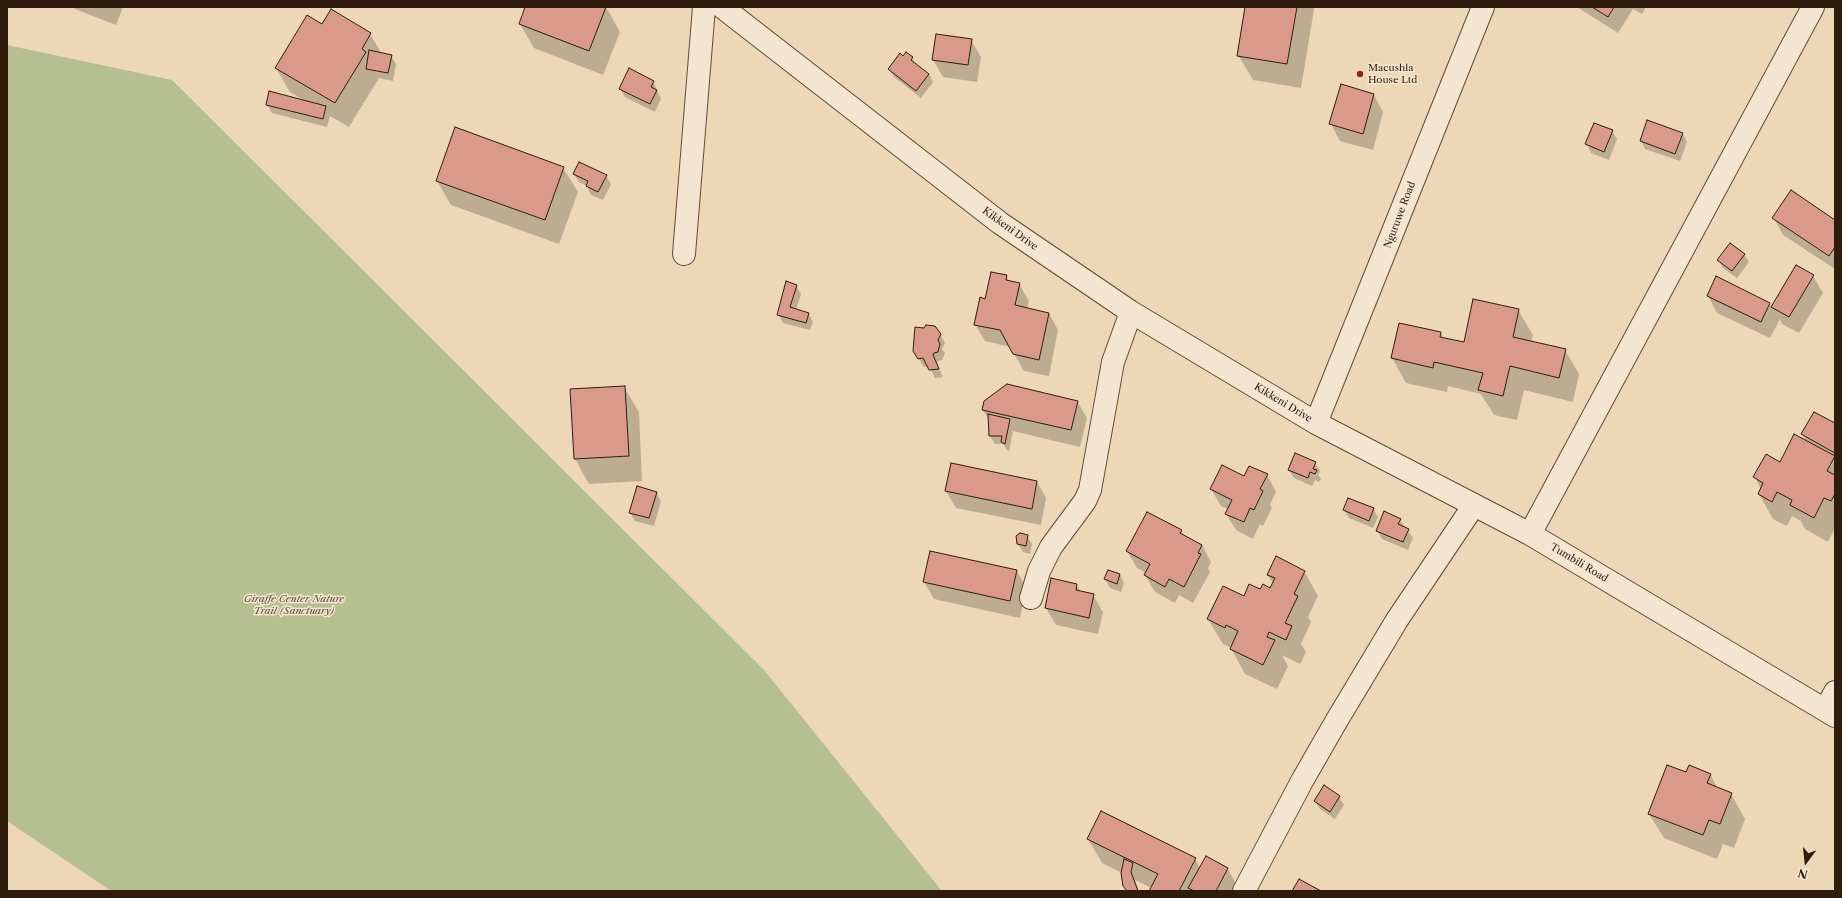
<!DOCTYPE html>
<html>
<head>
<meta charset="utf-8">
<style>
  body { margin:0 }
  #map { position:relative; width:1842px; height:898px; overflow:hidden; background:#edd7b7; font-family:"Libre Caslon Text",serif }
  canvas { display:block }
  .frame { position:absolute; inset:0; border:8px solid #301c0d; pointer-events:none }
  .north { position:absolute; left:1786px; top:842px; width:40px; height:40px; -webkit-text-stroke:3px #f3e5d0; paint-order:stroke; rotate:195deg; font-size:11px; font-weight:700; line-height:16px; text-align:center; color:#301c0d }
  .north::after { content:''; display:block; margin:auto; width:14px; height:18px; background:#301c0d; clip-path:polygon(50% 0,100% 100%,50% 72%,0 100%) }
</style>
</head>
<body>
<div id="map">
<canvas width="1842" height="898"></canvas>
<div class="frame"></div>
<div class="north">N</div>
</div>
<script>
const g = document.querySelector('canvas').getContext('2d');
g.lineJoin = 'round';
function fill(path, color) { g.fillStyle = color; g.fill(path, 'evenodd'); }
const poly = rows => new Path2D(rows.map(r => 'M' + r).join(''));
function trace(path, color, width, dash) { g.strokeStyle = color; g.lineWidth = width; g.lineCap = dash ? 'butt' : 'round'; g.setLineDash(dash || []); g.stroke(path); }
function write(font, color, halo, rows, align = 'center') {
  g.font = font + ' "Libre Caslon Text",serif'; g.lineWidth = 3; g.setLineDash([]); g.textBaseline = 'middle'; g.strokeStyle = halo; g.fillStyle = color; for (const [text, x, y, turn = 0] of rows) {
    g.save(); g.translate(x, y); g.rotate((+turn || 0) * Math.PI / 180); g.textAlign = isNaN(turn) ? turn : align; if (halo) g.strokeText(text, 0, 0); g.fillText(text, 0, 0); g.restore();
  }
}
fill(poly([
  [7,45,172,80,764,670,942,891,111,891,7,821]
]), '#b6bf90');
fill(poly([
  [74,7,123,7,116,25,75,9],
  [526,7,606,7,620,32,603,75,534,48,520,24],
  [1246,7,1313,7,1314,9,1301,88,1253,80,1238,55],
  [1577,7,1646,7,1642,14,1633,9,1618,33],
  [322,26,370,34,382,54,391,56,396,64,393,81,379,78,349,127,330,116,327,127,272,113,267,105,305,101,290,92,276,68],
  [971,40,981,57,977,82,943,77,933,60],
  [903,57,912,58,916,65,929,74,933,82,921,98,894,77,889,69],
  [653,81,661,99,655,112,625,97,620,88],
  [1374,95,1383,112,1373,150,1340,141,1331,124],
  [1612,131,1617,139,1609,160,1591,153,1587,144],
  [1682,133,1687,142,1680,161,1645,149,1641,141],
  [563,168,578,192,559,244,451,205,437,181],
  [574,174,606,176,611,184,603,200,591,195,587,186,579,182],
  [1774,218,1835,221,1835,269,1783,235],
  [1744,254,1749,262,1737,278,1723,268,1718,260],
  [1796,267,1813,276,1823,293,1799,333,1782,324,1780,319,1770,338,1717,313,1708,296,1769,303,1772,308],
  [1006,276,1009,282,1019,284,1029,301,1027,309,1049,313,1058,330,1049,376,1024,371,1010,347,985,341,975,324,986,300],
  [796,286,801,294,796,310,808,313,813,322,810,330,783,323,778,314],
  [1518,310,1533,335,1531,342,1565,350,1579,374,1573,402,1524,390,1517,420,1494,415,1481,394,1448,386,1447,392,1406,383,1392,358,1441,333,1444,339,1464,343],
  [940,334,945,343,942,349,945,353,942,360,938,361,937,364,943,377,935,378,929,366,924,367,914,351],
  [624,387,639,412,642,481,589,484,575,459,571,390],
  [1077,401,1087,418,1080,447,1013,431,1009,452,1003,444,995,444,990,436,989,420,983,410],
  [1835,424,1835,528,1828,542,1805,529,1801,521,1792,516,1787,526,1773,519,1759,494,1761,489,1755,477,1780,463,1807,442,1802,434],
  [1315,463,1320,471,1318,475,1321,479,1319,482,1315,480,1312,486,1294,478,1289,470],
  [1267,475,1276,492,1270,505,1272,508,1263,526,1260,524,1253,539,1236,530,1226,514,1228,509,1221,506,1211,489],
  [1037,482,1046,498,1041,525,956,508,946,491],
  [656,493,661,501,654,526,635,521,630,513],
  [1373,509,1378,517,1373,528,1349,518,1344,510],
  [1400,520,1413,538,1408,550,1382,539,1377,531],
  [1181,531,1184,536,1202,545,1211,562,1208,568,1210,572,1193,603,1179,595,1175,603,1155,592,1145,575,1146,573,1137,568,1127,551],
  [1027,536,1032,544,1030,554,1023,552,1018,544],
  [1017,571,1026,588,1020,618,934,599,924,582],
  [1304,571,1318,596,1308,617,1311,622,1301,644,1306,652,1300,664,1282,655,1288,666,1277,689,1245,674,1231,648,1223,644,1208,619,1244,597,1271,589,1273,584,1268,575],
  [1120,575,1124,583,1121,592,1110,588,1105,579],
  [1076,584,1081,592,1093,595,1103,612,1098,634,1056,625,1046,608],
  [1687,774,1710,774,1718,789,1731,794,1745,819,1734,848,1723,844,1717,859,1664,838,1649,814],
  [1339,797,1344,805,1335,819,1320,809,1315,801],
  [1088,839,1195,859,1200,868,1206,857,1228,869,1237,886,1234,891,1150,891,1152,888,1135,880,1139,891,1128,891,1122,873,1102,863]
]), '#0003');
const building = poly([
  [525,7,606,7,589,51,519,24,525,7],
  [1245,7,1297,7,1287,64,1237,56,1245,7],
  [1592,7,1614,7,1608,17,1592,7],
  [331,9,371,33,362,49,366,52,335,103,275,68,307,15,322,24,331,9],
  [936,34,972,39,968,65,932,60,936,34],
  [369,50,392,55,388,73,366,69,369,50],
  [906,52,913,57,911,60,929,74,916,91,888,69,900,53,903,56,906,52],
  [629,68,654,81,651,87,657,90,650,104,619,89,629,68],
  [1341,84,1374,94,1363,134,1329,124,1341,84],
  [269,91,326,106,323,119,266,105,269,91],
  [1647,120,1683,133,1675,154,1640,141,1647,120],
  [1594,123,1613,130,1604,152,1585,144,1594,123],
  [455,127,564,167,545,220,436,181,455,127],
  [579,162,607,175,598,192,586,186,588,181,573,174,579,162],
  [1791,190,1835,220,1835,247,1829,256,1772,218,1791,190],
  [1730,243,1745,254,1732,271,1717,260,1730,243],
  [1796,265,1814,275,1789,317,1771,307,1796,265],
  [991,272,1007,275,1006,280,1020,283,1015,305,1049,313,1039,360,1013,354,1000,330,974,325,980,297,985,299,991,272],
  [1716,276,1770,303,1761,322,1707,296,1716,276],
  [786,281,797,285,790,307,809,313,806,323,777,315,786,281],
  [1473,299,1519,309,1513,337,1566,349,1559,378,1510,366,1503,396,1478,390,1483,373,1434,362,1433,368,1391,358,1399,323,1441,332,1440,337,1464,342,1473,299],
  [926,325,935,326,941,334,938,340,940,344,938,352,934,353,933,355,939,369,929,370,923,358,918,359,913,351,915,327,924,328,926,325],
  [1007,384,1078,401,1071,430,982,410,984,401,1007,384],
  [625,386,629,456,574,459,570,389,625,386],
  [1814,412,1835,423,1835,453,1801,434,1814,412],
  [988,414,1010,419,1005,444,1001,442,1002,436,989,436,988,414],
  [1794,434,1835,456,1827,471,1835,475,1835,494,1831,501,1824,498,1814,518,1790,505,1792,500,1777,492,1772,502,1758,494,1763,483,1753,477,1766,454,1780,462,1794,434],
  [1295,453,1316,462,1313,469,1317,470,1315,474,1310,472,1308,478,1288,470,1295,453],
  [951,463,1037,481,1032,509,945,491,951,463],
  [1222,465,1244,476,1249,466,1268,474,1260,489,1263,491,1254,510,1250,508,1244,522,1225,514,1232,500,1210,489,1222,465],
  [637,486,657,492,649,518,629,513,637,486],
  [1348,498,1374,508,1369,521,1343,510,1348,498],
  [1384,511,1401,519,1398,524,1409,529,1403,542,1376,531,1384,511],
  [1147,512,1182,530,1180,533,1202,545,1198,553,1201,554,1184,587,1169,579,1165,587,1144,575,1150,564,1126,551,1147,512],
  [1020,533,1028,535,1026,546,1017,544,1016,536,1020,533],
  [930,551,1017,570,1010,601,923,582,930,551],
  [1276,556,1305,571,1294,594,1298,596,1285,623,1292,626,1286,640,1269,632,1267,637,1275,640,1263,665,1230,649,1238,631,1226,625,1225,628,1207,619,1223,586,1244,596,1249,584,1260,589,1263,584,1270,588,1275,578,1267,575,1276,556],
  [1108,570,1120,574,1117,584,1104,579,1108,570],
  [1051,578,1077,584,1076,590,1094,594,1089,618,1045,608,1051,578],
  [1667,765,1686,772,1689,765,1711,774,1707,783,1732,793,1720,824,1709,820,1703,835,1648,814,1667,765],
  [1324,785,1340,796,1330,812,1314,801,1324,785],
  [1101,811,1196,858,1179,891,1149,891,1158,874,1087,839,1101,811],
  [1206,856,1228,868,1216,891,1194,891,1188,888,1206,856],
  [1124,859,1133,863,1131,872,1138,891,1127,891,1123,886,1121,873,1124,859],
  [1299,879,1321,891,1292,891,1299,879]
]);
fill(building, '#d99a8c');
trace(building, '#301c0d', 1);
const minor = poly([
  [722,7,1000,223,1131,312,1316,423,1530,534,1835,716],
  [684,254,704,7],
  [1316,423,1483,7],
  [1530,534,1813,7],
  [1031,598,1039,571,1051,547,1085,501,1090,490,1113,362,1131,312],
  [1825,710,1835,692],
  [1244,891,1302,781,1337,720,1397,620,1474,505]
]);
trace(minor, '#5f4b38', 24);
trace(minor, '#f3e5d0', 22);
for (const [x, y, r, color] of [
  [1360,74,4,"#8f2418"]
]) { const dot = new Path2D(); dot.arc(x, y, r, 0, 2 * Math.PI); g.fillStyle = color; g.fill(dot); trace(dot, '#f3e5d0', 1.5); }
write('10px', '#301c0d', '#f3e5d0', [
  ["Macushla",1368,68],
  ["House Ltd",1368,80]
], 'left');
write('10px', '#301c0d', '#f3e5d0', [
  ["Nguruwe Road",1400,215,-69],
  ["Kikkeni Drive",1010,229,36],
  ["Kikkeni Drive",1283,403,31],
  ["Tumbili Road",1579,563,31]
]);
write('italic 10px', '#584d34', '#f3e5d0', [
  ["Giraffe Center Nature",294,599],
  ["Trail (Sanctuary)",294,611]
]);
</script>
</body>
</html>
